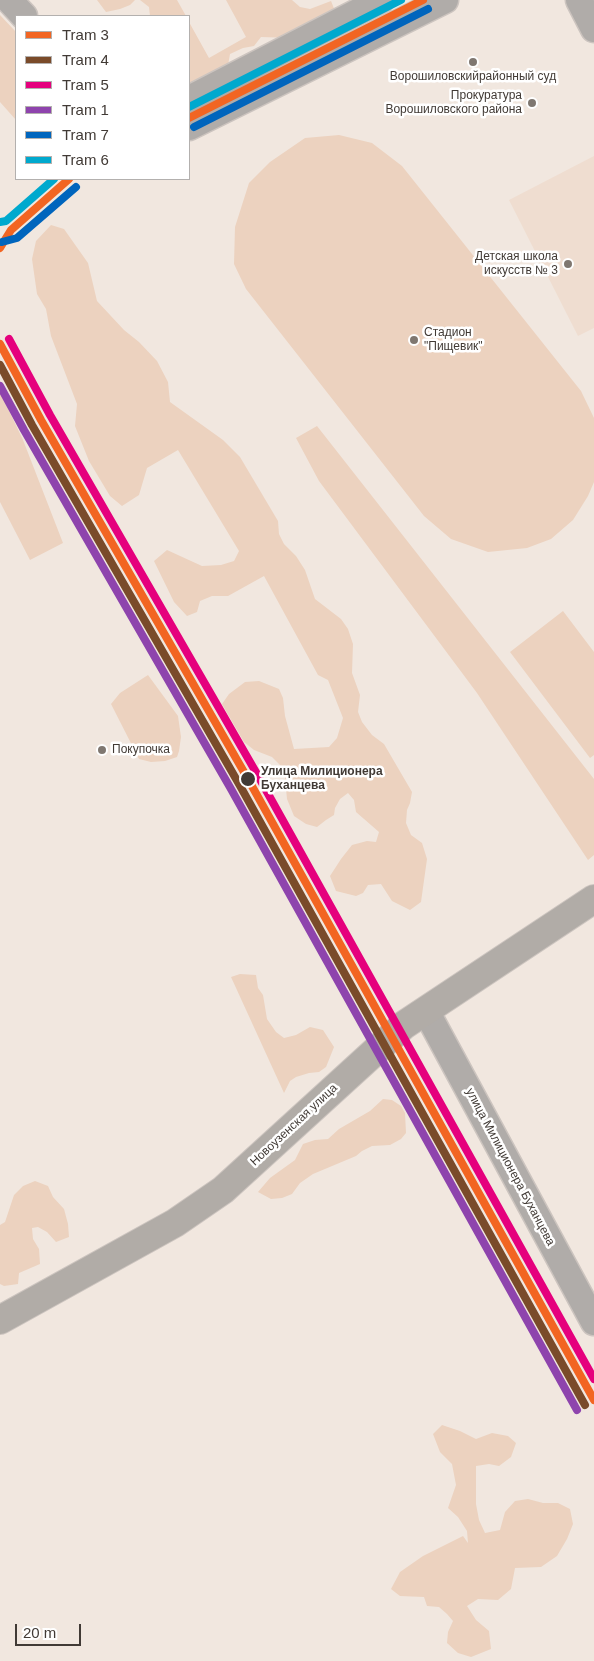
<!DOCTYPE html>
<html>
<head>
<meta charset="utf-8">
<style>
  body { margin:0 }
  #map { position:relative; width:594px; height:1661px; overflow:hidden; background:#f1e7df; font-family:Arial,sans-serif }
  canvas { display:block }
  .legend { position:absolute; left:15px; top:15px; width:175px; height:165px; box-sizing:border-box; background:#fff; border:1px solid #b3b0ae; margin:0; padding:6px 9px; list-style:none; font-size:15px; color:#413a35 }
  .legend li { display:flex; align-items:center; gap:10px; height:25px }
  .legend b { width:25px; border:1px solid #b3b0ae }
  .scale { position:absolute; left:15px; top:1624px; width:66px; height:22px; box-sizing:border-box; border:2px solid #413a35; border-top:0; padding-left:6px; font-size:15px; line-height:18px; white-space:nowrap; color:#413a35; -webkit-text-stroke:4px #fff; paint-order:stroke }
</style>
</head>
<body>
<div id="map">
<canvas width="594" height="1661"></canvas>
<ul class="legend">
<li><b style="height:6px;background:#f26522"></b>Tram 3</li>
<li><b style="height:6px;background:#7a4b2a"></b>Tram 4</li>
<li><b style="height:6px;background:#e5007d"></b>Tram 5</li>
<li><b style="height:6px;background:#8e44ad"></b>Tram 1</li>
<li><b style="height:6px;background:#0065bd"></b>Tram 7</li>
<li><b style="height:6px;background:#00a9ce"></b>Tram 6</li>
</ul>
<div class="scale">20 m</div>
</div>
<script>
const g = document.querySelector('canvas').getContext('2d');
g.lineJoin = 'round';
function fill(path, color) { g.fillStyle = color; g.fill(path, 'evenodd'); }
const poly = rows => new Path2D(rows.map(r => 'M' + r).join(''));
function trace(path, color, width, dash) { g.strokeStyle = color; g.lineWidth = width; g.lineCap = dash ? 'butt' : 'round'; g.setLineDash(dash || []); g.stroke(path); }
function write(font, color, halo, rows, align = 'center') {
  g.font = font + ' Arial,sans-serif'; g.lineWidth = 5; g.setLineDash([]); g.textBaseline = 'middle'; g.strokeStyle = halo; g.fillStyle = color; for (const [text, x, y, turn = 0] of rows) {
    g.save(); g.translate(x, y); g.rotate((+turn || 0) * Math.PI / 180); g.textAlign = isNaN(turn) ? turn : align; if (halo) g.strokeText(text, 0, 0); g.fillText(text, 0, 0); g.restore();
  }
}
fill(poly([
  [594,156,594,328,578,336,509,200]
]), '#efddd0');
fill(poly([
  [97,0,135,0,130,5,120,9,106,12],
  [140,0,177,0,186,16,150,16,149,7],
  [226,0,292,0,300,7,310,9,331,1,335,11,292,38,261,37,254,46,243,48,230,54,227,71,189,90,189,22,209,58,246,37],
  [0,15,16,32,16,120,0,102],
  [339,135,372,143,402,166,581,391,594,418,594,482,588,496,573,520,551,539,527,548,488,552,451,539,424,516,246,289,234,264,235,227,249,183,270,162,305,138],
  [51,225,64,229,88,263,97,301,124,330,139,342,157,361,168,382,170,402,223,440,240,457,278,521,279,534,284,544,296,556,305,570,315,599,341,619,348,629,353,644,352,673,360,695,358,712,362,722,372,735,384,744,412,792,410,803,407,810,406,823,411,835,422,843,427,859,421,902,410,910,392,901,381,884,368,885,363,893,356,896,336,891,330,876,341,859,352,845,367,841,376,842,379,832,356,812,354,800,348,793,340,799,335,808,334,815,326,820,317,827,306,824,294,816,287,799,285,778,280,765,272,757,254,750,244,742,222,704,229,694,245,682,259,681,279,689,283,698,285,716,294,749,329,747,337,738,343,718,328,680,318,675,264,576,228,596,212,596,200,601,197,612,187,616,174,602,154,561,167,550,202,566,221,565,234,561,239,551,178,450,147,468,139,495,122,506,110,496,89,461,75,426,77,404,51,336,46,309,37,294,32,259,36,241],
  [0,392,23,440,63,543,30,560,0,502],
  [317,426,594,779,594,855,588,860,477,693,319,481,296,438],
  [563,611,594,652,594,755,590,758,510,652],
  [148,675,178,716,181,737,179,751,177,757,165,761,151,762,139,759,111,704,120,693],
  [240,974,256,975,258,988,263,995,267,1019,276,1032,284,1038,296,1035,310,1027,323,1030,334,1047,326,1067,319,1072,309,1073,296,1077,290,1081,284,1093,231,977],
  [383,1099,392,1100,401,1106,405,1113,406,1133,401,1139,390,1145,372,1146,362,1151,356,1156,313,1174,300,1183,292,1194,282,1198,271,1199,258,1192,270,1178,295,1160,303,1144,315,1140,328,1139,339,1129,370,1111],
  [35,1181,48,1186,53,1197,64,1209,68,1224,69,1237,56,1242,47,1232,38,1227,32,1228,33,1239,39,1249,40,1264,19,1273,18,1284,4,1286,0,1284,0,1225,5,1222,14,1195,23,1186],
  [442,1425,460,1431,476,1439,492,1433,508,1436,516,1443,511,1457,499,1466,489,1464,476,1466,476,1504,479,1520,485,1533,500,1530,505,1512,515,1501,528,1499,543,1503,558,1503,570,1509,573,1524,567,1539,557,1556,541,1567,515,1568,511,1589,498,1600,478,1599,467,1606,476,1620,489,1631,491,1649,471,1657,458,1653,447,1643,448,1632,453,1621,447,1614,439,1607,427,1606,424,1597,400,1596,391,1589,400,1572,423,1556,463,1536,468,1543,467,1531,458,1517,448,1508,456,1485,452,1464,440,1452,433,1434]
]), '#ecd2bf');
const street = poly([
  [9,0,24,16],
  [579,0,594,29],
  [189,99,381,0],
  [189,127,445,0],
  [426,1011,594,1322]
]);
const secondary = poly([
  [0,1320,175,1223,223,1190,404,1025,594,899]
]);
trace(street, '#ccc4bf', 29);
trace(secondary, '#ccc4bf', 30);
trace(street, '#b0aca9', 26);
trace(secondary, '#b1aca7', 28);
trace(poly([
  [189,118,423,0],
  [0,248,11,230,69,179],
  [0,344,41,420,248,779,594,1400]
]), '#f26522', 8);
trace(poly([
  [0,365,32,425,239,784,585,1405]
]), '#7a4b2a', 8);
trace(poly([
  [9,339,50,415,257,774,594,1379]
]), '#e5007d', 8);
trace(poly([
  [0,386,24,430,231,789,577,1410]
]), '#8e44ad', 8);
trace(poly([
  [194,127,428,9],
  [2,242,17,238,76,187]
]), '#0065bd', 8);
trace(poly([
  [189,107,401,0],
  [0,222,6,221,54,179]
]), '#00a9ce', 8);
for (const [x, y, r, color] of [
  [473,62,5,"#7f7770"],
  [532,103,5,"#7f7770"],
  [568,264,5,"#7f7770"],
  [414,340,5,"#7f7770"],
  [102,750,5,"#7f7770"],
  [248,779,8,"#413a35"]
]) { const dot = new Path2D(); dot.arc(x, y, r, 0, 2 * Math.PI); g.fillStyle = color; g.fill(dot); trace(dot, '#fff', 2); }
write('12px', '#413a35', '#fff', [
  ["Ворошиловскийрайонный суд",473,77,"center"],
  ["Прокуратура",522,96],
  ["Ворошиловского района",522,110],
  ["Детская школа",558,257],
  ["искусств № 3",558,271],
  ["Стадион",424,333,"left"],
  ["\"Пищевик\"",424,347,"left"],
  ["Покупочка",112,750,"left"]
], 'right');
write('bold 12px', '#413a35', '#fff', [
  ["Улица Милиционера",261,772],
  ["Буханцева",261,786]
], 'left');
write('12px', '#413a35', '#fff', [
  ["Новоузенская улица",294,1125,-43],
  ["улица Милиционера Буханцева",510,1167,62]
]);
</script>
</body>
</html>
